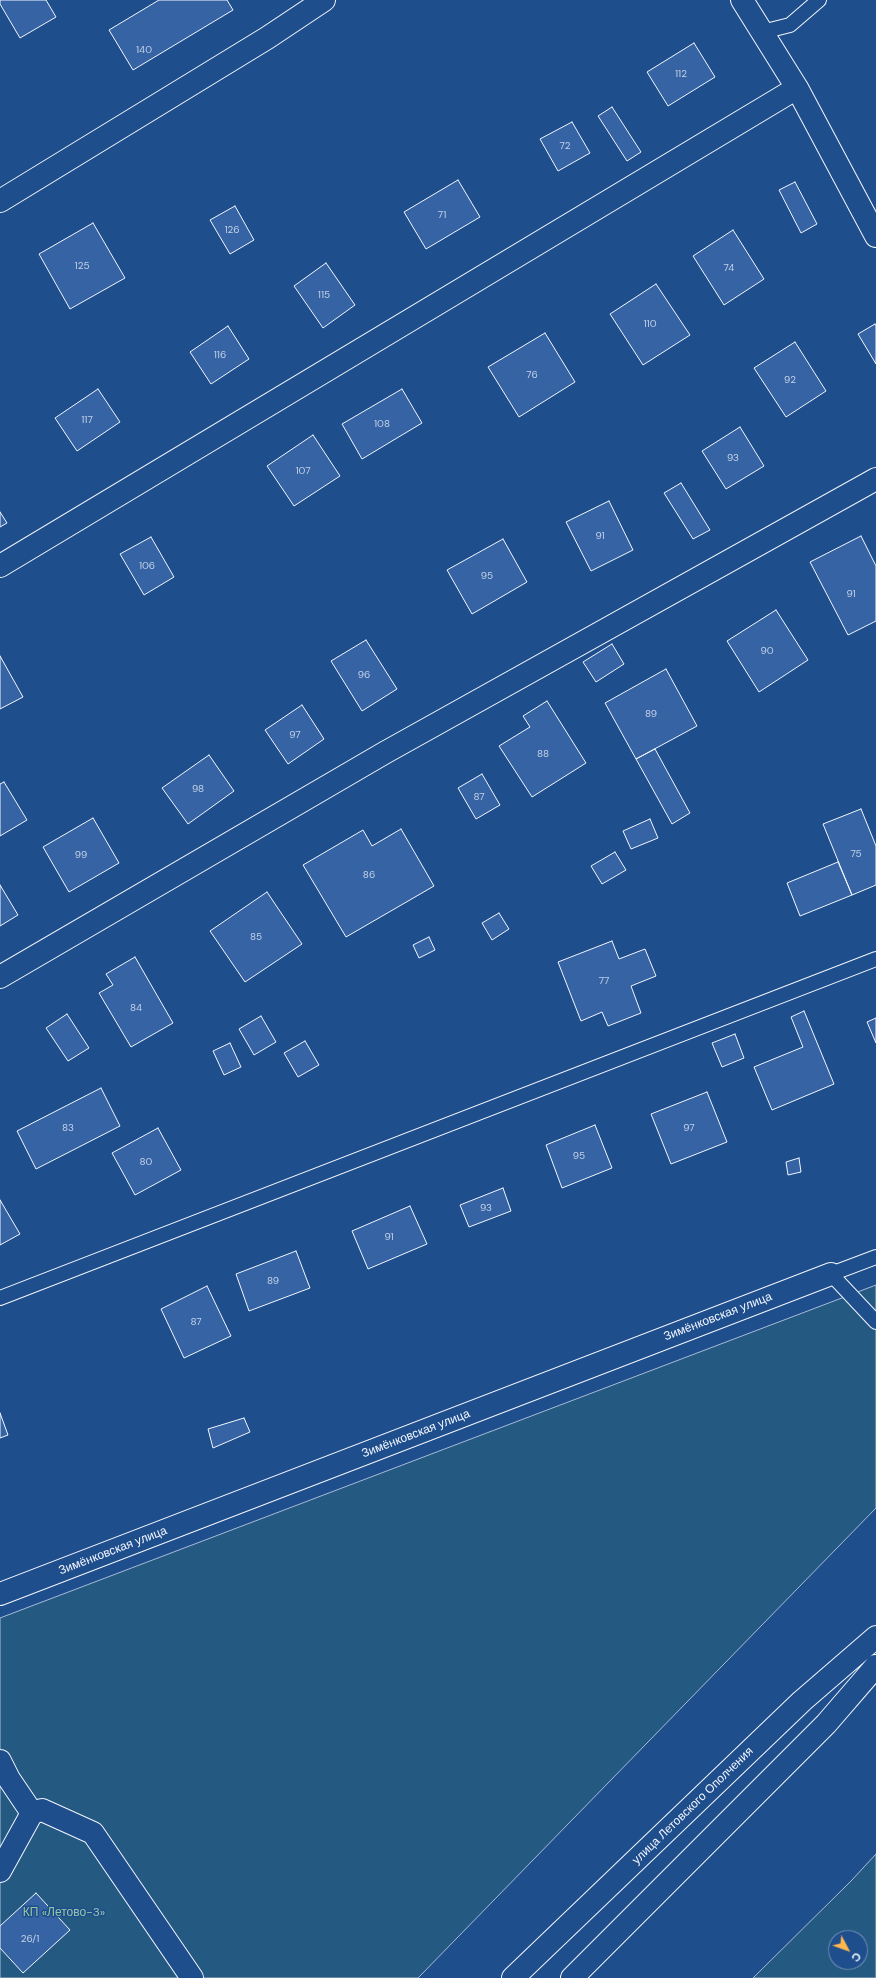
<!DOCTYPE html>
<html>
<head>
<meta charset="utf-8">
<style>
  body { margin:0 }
  #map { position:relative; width:876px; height:1978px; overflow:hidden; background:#1f4e8c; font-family:"DM Sans",sans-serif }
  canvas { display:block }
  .north { position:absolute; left:828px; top:1930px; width:40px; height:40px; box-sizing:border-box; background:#1f4e8c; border:1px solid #7391ba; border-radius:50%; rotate:131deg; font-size:11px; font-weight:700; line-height:16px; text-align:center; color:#f2f6ff }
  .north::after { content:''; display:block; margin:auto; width:14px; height:18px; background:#ffb74d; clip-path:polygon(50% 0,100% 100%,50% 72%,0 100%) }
</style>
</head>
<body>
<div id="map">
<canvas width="876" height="1978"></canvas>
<div class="north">С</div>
</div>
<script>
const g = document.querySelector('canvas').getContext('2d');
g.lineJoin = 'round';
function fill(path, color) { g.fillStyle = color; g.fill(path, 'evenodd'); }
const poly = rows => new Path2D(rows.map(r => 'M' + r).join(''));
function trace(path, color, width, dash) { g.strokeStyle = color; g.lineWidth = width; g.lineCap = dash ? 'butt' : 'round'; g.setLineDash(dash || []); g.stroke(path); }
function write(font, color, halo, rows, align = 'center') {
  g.font = font + ' "DM Sans",sans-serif'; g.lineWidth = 3; g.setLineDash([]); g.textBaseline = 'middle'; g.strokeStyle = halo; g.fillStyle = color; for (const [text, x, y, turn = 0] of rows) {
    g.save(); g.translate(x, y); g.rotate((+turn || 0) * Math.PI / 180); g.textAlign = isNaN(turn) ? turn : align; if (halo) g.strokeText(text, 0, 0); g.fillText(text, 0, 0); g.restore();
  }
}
const green = poly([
  [876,1285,876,1508,418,1978,0,1978,0,1618,876,1285],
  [876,1854,876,1978,753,1978,851,1881,876,1854],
  [836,1938,860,1938,860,1962,836,1962,836,1938]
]);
fill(green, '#245a82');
trace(green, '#a8bbd7', 1);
const building = poly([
  [0,0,46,0,56,17,20,38,0,4,0,0],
  [159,0,227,0,233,10,133,70,109,30,159,0],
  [694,43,715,77,668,106,647,72,694,43],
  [612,107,641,152,627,161,598,116,612,107],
  [572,122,590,153,558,171,540,139,572,122],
  [458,180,480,217,426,249,404,212,458,180],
  [795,182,817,224,801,233,779,190,795,182],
  [235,206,254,240,230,254,210,220,235,206],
  [93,223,125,278,70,309,39,254,93,223],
  [733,230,764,279,724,305,693,256,733,230],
  [326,263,355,305,323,328,294,286,326,263],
  [656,284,690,335,643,365,610,314,656,284],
  [875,324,876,326,876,364,858,334,875,324],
  [228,326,249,359,211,384,190,352,228,326],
  [545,333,575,382,519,417,488,367,545,333],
  [795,342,826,391,786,417,754,368,795,342],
  [98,389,120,422,77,451,55,418,98,389],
  [402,389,422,423,362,459,342,424,402,389],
  [740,427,764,466,726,489,702,451,740,427],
  [313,435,340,476,294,506,267,466,313,435],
  [681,483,710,530,693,539,664,493,681,483],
  [609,501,633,550,591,571,566,522,609,501],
  [0,512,7,523,0,527,0,512],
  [861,536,876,566,876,621,848,635,810,562,861,536],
  [151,537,174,577,144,595,120,554,151,537],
  [503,539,527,582,472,614,447,570,503,539],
  [776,610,808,660,759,692,727,641,776,610],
  [366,640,397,689,362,711,331,661,366,640],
  [612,644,624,664,596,682,583,662,612,644],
  [0,656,23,697,0,709,0,656],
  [666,669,697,726,636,759,605,703,666,669],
  [547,701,586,763,532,797,499,746,530,727,523,716,547,701],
  [302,705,324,739,288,764,265,730,302,705],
  [655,749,690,813,672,824,636,759,655,749],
  [209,755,234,791,188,824,162,788,209,755],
  [482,774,500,805,476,819,458,788,482,774],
  [4,782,27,820,0,836,0,784,4,782],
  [861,809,876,846,876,885,852,895,823,824,861,809],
  [93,818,119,863,69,892,43,847,93,818],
  [650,819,658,838,631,849,623,831,650,819],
  [401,829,434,886,346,937,303,865,363,830,372,846,401,829],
  [615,852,626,870,602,884,591,866,615,852],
  [838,862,852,895,800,916,787,883,838,862],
  [0,885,18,915,0,926,0,885],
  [267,892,302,944,245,982,210,931,267,892],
  [499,913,509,929,492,940,482,923,499,913],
  [429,937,435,950,419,958,413,945,429,937],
  [612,941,619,959,645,949,656,976,631,986,641,1013,608,1026,602,1012,581,1021,558,962,612,941],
  [135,957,173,1023,131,1047,99,993,113,985,106,974,135,957],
  [804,1011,834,1084,772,1110,754,1067,803,1047,791,1017,804,1011],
  [67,1014,89,1048,68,1061,46,1028,67,1014],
  [261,1016,276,1042,254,1055,239,1029,261,1016],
  [876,1018,876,1043,867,1022,876,1018],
  [735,1034,744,1058,722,1067,712,1043,735,1034],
  [305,1041,319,1065,298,1077,284,1053,305,1041],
  [230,1043,241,1067,224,1075,213,1051,230,1043],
  [101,1088,120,1126,36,1169,17,1131,101,1088],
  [707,1092,727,1142,671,1164,651,1114,707,1092],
  [595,1125,612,1168,562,1188,546,1145,595,1125],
  [158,1128,181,1170,135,1195,112,1153,158,1128],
  [799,1158,801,1172,788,1175,786,1162,799,1158],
  [503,1188,511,1211,469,1227,460,1205,503,1188],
  [0,1200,20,1234,0,1245,0,1200],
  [410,1206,427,1244,368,1269,352,1231,410,1206],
  [296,1251,310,1288,249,1311,236,1274,296,1251],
  [207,1286,231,1336,184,1358,161,1309,207,1286],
  [0,1413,8,1435,0,1438,0,1413],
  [244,1418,250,1432,213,1448,208,1429,244,1418],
  [36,1893,70,1930,23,1973,0,1948,0,1926,36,1893]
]);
fill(building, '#3563a3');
trace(building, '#f2f6ff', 1);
const service = poly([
  [762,32,790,25,819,0],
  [876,1257,831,1274,876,1322],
  [0,1298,876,959]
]);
const minor = poly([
  [742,0,797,88,876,236],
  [0,201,267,38,324,0],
  [0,566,797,88],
  [0,977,386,752,876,479],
  [0,1594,831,1274],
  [0,1761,9,1779,32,1813,42,1810,93,1833,192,1978],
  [0,1871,32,1813]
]);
const secondary = poly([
  [513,1978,802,1701,876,1637],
  [572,1978,826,1724,876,1666]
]);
trace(service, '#f2f6ff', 16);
trace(minor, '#f2f6ff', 24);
trace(secondary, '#f2f6ff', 24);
trace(service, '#1f4e8c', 14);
trace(minor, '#1f4e8c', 22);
trace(secondary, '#1f4e8c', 22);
write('10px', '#c3d1e8', null, [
  ["140",144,50],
  ["112",681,74],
  ["72",565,146],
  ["71",442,215],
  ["126",232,230],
  ["125",82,266],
  ["74",729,268],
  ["115",324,295],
  ["110",650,324],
  ["116",220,355],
  ["76",532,375],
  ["92",790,380],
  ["117",87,420],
  ["108",382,424],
  ["93",733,458],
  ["107",303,471],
  ["91",600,536],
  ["106",147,566],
  ["95",487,576],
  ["91",851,594],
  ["90",767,651],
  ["96",364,675],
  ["89",651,714],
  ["97",295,735],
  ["88",543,754],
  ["98",198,789],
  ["87",479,797],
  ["75",856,854],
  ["99",81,855],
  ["86",369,875],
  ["85",256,937],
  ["77",604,981],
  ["84",136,1008],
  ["83",68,1128],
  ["97",689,1128],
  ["95",579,1156],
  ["80",146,1162],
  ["93",486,1208],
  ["91",389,1237],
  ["89",273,1281],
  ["87",196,1322],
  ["26/1",30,1939]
]);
write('12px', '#f2f6ff', '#1f4e8c', [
  ["Зимёнковская улица",718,1317,-21],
  ["Зимёнковская улица",416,1434,-21],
  ["Зимёнковская улица",113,1551,-21],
  ["улица Летовского Ополчения",693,1806,-44]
]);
write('12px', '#97c8a6', '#1f4e8c', [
  ["КП «Летово-3»",64,1913]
]);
</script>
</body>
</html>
